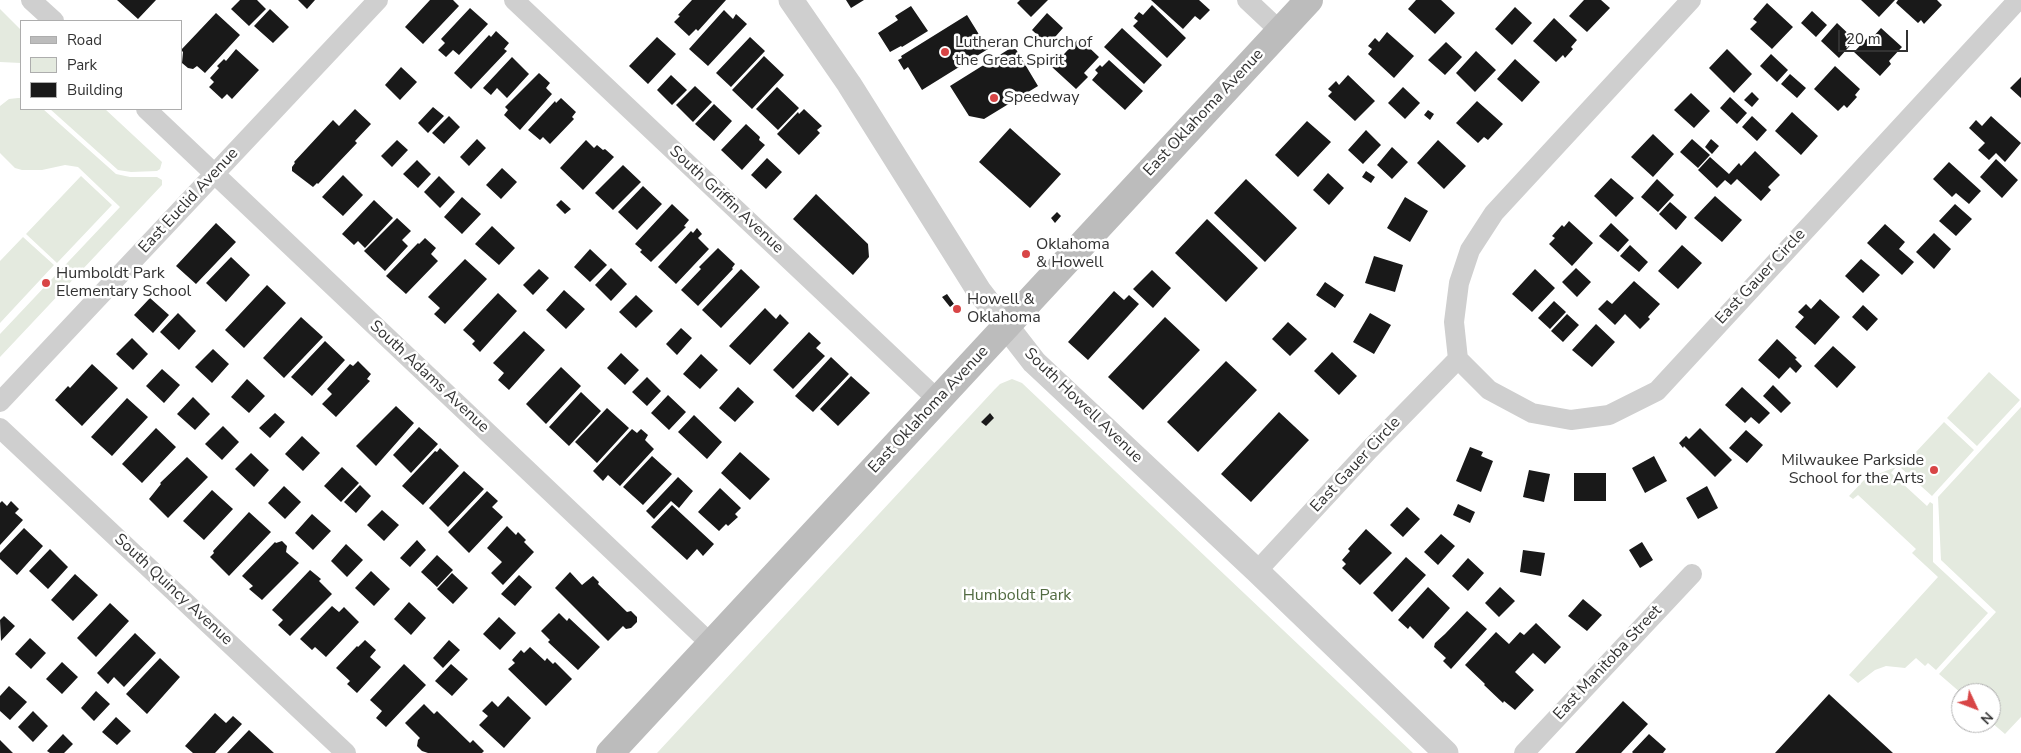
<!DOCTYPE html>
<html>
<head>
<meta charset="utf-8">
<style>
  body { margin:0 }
  #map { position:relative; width:2021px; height:753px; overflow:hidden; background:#fff; font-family:"Nunito Sans",sans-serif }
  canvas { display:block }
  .legend { position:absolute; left:20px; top:20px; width:162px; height:90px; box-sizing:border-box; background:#fff; border:1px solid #adadad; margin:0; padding:6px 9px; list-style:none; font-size:15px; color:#323232 }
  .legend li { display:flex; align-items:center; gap:10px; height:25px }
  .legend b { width:25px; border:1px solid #adadad }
  .north { position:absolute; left:1951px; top:683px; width:50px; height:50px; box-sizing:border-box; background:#fff; border:1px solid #adadad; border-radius:50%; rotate:133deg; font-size:14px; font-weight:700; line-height:20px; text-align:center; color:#323232 }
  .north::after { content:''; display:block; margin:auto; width:18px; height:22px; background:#d84546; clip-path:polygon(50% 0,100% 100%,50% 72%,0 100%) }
  .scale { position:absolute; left:1838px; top:30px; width:70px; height:22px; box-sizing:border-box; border:2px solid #323232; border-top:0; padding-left:6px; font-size:15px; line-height:18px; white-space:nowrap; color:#323232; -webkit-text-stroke:4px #fff; paint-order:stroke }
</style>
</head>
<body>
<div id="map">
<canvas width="2021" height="753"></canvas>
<ul class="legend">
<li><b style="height:6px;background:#bcbcbc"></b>Road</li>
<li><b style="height:14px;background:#e4eadf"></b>Park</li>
<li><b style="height:14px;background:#191919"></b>Building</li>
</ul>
<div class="north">N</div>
<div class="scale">20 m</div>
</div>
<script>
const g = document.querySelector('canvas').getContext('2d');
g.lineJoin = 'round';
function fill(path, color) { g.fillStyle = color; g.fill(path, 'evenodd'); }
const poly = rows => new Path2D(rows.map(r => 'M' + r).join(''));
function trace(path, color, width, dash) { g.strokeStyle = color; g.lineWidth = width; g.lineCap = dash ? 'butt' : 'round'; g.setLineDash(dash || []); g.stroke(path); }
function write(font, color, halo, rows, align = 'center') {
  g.font = font + ' "Nunito Sans",sans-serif'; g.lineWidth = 5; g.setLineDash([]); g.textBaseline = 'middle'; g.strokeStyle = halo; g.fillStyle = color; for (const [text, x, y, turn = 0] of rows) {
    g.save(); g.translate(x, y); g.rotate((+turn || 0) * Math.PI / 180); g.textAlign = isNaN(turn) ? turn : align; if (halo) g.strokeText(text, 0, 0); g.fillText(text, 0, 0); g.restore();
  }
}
fill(poly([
  [0,9,21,30,21,63,0,62],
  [18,98,21,98,21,109,43,109,116,174,130,177,157,177,162,180,162,185,0,357,0,334,120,207,78,167,65,165,42,170,22,170,15,168,0,153,0,106,9,99],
  [50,109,105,109,162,162,160,169,157,171,131,172,118,170],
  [81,176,112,205,57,263,26,234],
  [23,237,54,265,0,323,0,261],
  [1989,372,2020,400,1977,446,1947,418],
  [1012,379,1022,383,1413,753,657,753,995,389,1000,384],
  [2021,407,2021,717,2005,734,1991,722,1991,693,1961,693,1939,674,1996,612,1941,560,1938,497],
  [1944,422,1974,450,1932,496,1901,468],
  [1896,467,1891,473,1927,506,1930,502,1933,504,1933,562,1988,613,1936,670,1928,663,1925,666,1916,658,1905,668,1886,666,1875,670,1858,683,1849,675,1938,577,1912,553,1916,549,1858,495,1853,499,1849,496,1865,479]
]), '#e4eadf');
fill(poly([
  [117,0,156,0,138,19],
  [240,0,257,0,266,9,249,26,231,9],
  [298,0,315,0,307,9],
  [430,0,453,0,459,6,423,44,405,27],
  [692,0,726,0,698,31,696,29,689,36,674,22,680,16,678,15],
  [846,0,864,0,851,8],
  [1020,0,1048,0,1031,17,1017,3],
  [1151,0,1199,0,1210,10,1200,20,1195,16,1183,29],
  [1416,0,1441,0,1455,13,1435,34,1408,9],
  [1584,0,1601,0,1610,8,1587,32,1569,16],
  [1861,0,1895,0,1879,17],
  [1898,0,1937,0,1942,5,1924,24,1921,20,1918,23,1896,3],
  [1767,3,1793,27,1772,49,1750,29,1757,22,1753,19],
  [1152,5,1186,38,1167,58,1133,26,1138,21,1134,18,1139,12,1143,15],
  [911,6,928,31,902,47,901,46,890,52,878,33,898,20,895,16],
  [1515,7,1532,23,1512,45,1495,29],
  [470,8,488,24,459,55,453,50,446,57,438,50,445,43,441,39],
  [270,9,289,27,273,43,254,26],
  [724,10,733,19,736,14,747,24,708,66,689,49],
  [1812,11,1827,25,1816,37,1801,23],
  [216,13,240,35,205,73,197,66,193,69,188,68,182,63,183,52,181,50],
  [1047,13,1063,28,1048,45,1032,30],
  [967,15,988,49,922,90,908,67,904,70,898,60,902,58,901,56],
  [1554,18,1577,40,1571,47,1573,49,1565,58,1563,55,1556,62,1533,41],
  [1837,23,1855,40,1839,58,1821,41],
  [1122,28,1162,65,1144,84,1104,47],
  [1881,28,1902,47,1889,61,1891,64,1880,76,1854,52,1870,35,1873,37],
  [496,31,509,43,504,49,507,51,471,89,454,73,489,35,491,37],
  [1387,32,1414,56,1394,78,1368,54,1372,49,1368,46,1375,38,1379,42],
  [657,37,676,54,648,84,629,66],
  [750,37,765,51,731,87,716,73],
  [1079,38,1099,57,1084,73,1088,77,1076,89,1052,67],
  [1446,42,1462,57,1445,75,1428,60],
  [1014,46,1038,86,984,119,969,116,950,86],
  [236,49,259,70,232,99,227,94,222,99,209,87,214,82,210,78,219,68,217,66,224,59,226,61],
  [1727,49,1752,74,1734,93,1709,68],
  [1476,51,1496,70,1475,92,1456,73],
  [1771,54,1788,70,1777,82,1760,66],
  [764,56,784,75,752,109,732,90],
  [512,57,529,74,507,98,497,88,491,95,483,88],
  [1515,59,1540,82,1522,102,1497,79],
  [1109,60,1143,91,1125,110,1092,80,1098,73,1095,70,1100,65,1102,67],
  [1835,66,1860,89,1855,95,1857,97,1847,108,1844,105,1838,111,1814,89],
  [401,67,417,82,400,100,385,85],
  [539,73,550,83,546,88,552,94,520,130,504,115,508,110,505,107],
  [1790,74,1806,88,1797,98,1781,84],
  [671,75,687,90,672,105,657,90],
  [1348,75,1375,101,1355,121,1328,96,1332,92,1328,89,1336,81,1339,85],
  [2021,77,2021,98,2010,88],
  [695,86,712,102,693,122,676,105],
  [777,87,799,108,778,130,756,109],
  [1403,87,1420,103,1405,119,1388,103],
  [1752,92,1759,99,1752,107,1744,100],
  [1691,93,1710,111,1694,128,1674,110],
  [1730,97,1747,113,1737,124,1720,108],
  [561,98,576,112,572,117,574,119,550,144,543,137,540,140,528,130,555,101,556,103],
  [1477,101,1503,124,1488,140,1484,137,1478,143,1456,123],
  [714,104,732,121,714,141,695,124],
  [433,107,444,116,428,133,418,123],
  [355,109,371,124,355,141,357,143,318,184,317,183,313,187,292,171,292,167,295,163,294,162,333,120,339,126],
  [804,109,822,126,817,130,820,133,799,155,777,134,798,112,799,114],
  [1428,110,1434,114,1430,120,1424,115],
  [1792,112,1818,136,1801,155,1775,131],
  [449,116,460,127,444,144,432,133],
  [1752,116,1767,130,1757,141,1742,127],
  [1991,116,2021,143,2005,162,1996,153,1989,160,1978,150,1985,143,1969,128,1976,120,1982,126],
  [1307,121,1331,142,1298,177,1275,155],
  [746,124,760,137,759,140,765,145,742,170,721,150],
  [1010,128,1061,174,1030,208,979,162],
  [1366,130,1381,145,1363,164,1348,150],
  [1653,134,1674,154,1653,177,1631,157],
  [477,139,486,148,469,166,460,157],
  [1692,139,1710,155,1698,168,1680,152],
  [1711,139,1719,146,1712,154,1705,147],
  [397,140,408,150,392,167,381,156],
  [586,140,594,148,597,145,603,150,605,149,614,157,583,190,560,168],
  [1438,140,1466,166,1444,189,1417,163],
  [1392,147,1408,162,1392,179,1377,165],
  [1755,151,1780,175,1768,187,1771,190,1761,201,1737,179,1731,185,1725,180,1717,188,1698,170,1710,157,1729,174,1739,163,1741,166],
  [767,158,782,172,766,189,751,175],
  [1996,159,2018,180,2002,198,1980,177],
  [417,160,431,174,418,188,403,174],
  [1949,162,1981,191,1969,204,1956,193,1952,197,1933,179],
  [623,165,641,182,613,210,595,193],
  [502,168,517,182,501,199,486,185],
  [1366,171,1375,177,1371,183,1362,177],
  [1328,173,1344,188,1329,205,1313,190],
  [343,175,363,195,343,216,322,197],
  [439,176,455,192,440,208,424,192],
  [1611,178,1634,198,1616,217,1594,196],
  [1246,179,1297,228,1265,262,1214,213],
  [1657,179,1674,195,1658,212,1641,197],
  [643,186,662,204,637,230,618,212],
  [816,194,868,244,869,257,853,275,793,219],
  [1715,196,1742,220,1722,242,1694,218],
  [462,197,481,214,462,234,444,217],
  [1405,197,1428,211,1410,242,1387,228],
  [374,200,393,218,365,248,358,241,354,245,342,234],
  [561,200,571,209,565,214,556,205],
  [1670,202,1687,217,1676,230,1659,214],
  [672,204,689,220,684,226,686,227,651,262,640,252,642,250,635,244],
  [1955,204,1972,219,1956,236,1939,221],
  [1057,212,1061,216,1055,223,1051,218],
  [397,218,411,231,402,240,408,246,385,271,364,251],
  [1207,219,1258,268,1226,302,1175,253],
  [1569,221,1593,243,1572,266,1549,244,1555,238,1552,236,1562,225,1564,227],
  [216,223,236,242,196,284,176,266],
  [1611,223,1629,240,1618,252,1599,236],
  [1885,224,1905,242,1899,249,1914,262,1902,275,1867,243],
  [492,226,515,248,499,265,475,244],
  [697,228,702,234,698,238,709,249,676,284,658,267,691,231,693,233],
  [1934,233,1951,249,1934,269,1916,252],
  [425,238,436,248,431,254,438,261,406,294,386,276,418,243,419,244],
  [1630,245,1648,262,1639,272,1620,256],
  [1682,245,1702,263,1678,289,1658,271],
  [718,248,735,264,732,268,733,269,698,306,681,290,701,269,699,267],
  [590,249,607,265,590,282,574,267],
  [1374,256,1403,265,1395,292,1365,283],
  [231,257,250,275,226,302,206,283],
  [465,259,487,279,445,324,434,314,440,308,428,297],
  [1861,259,1880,275,1863,293,1845,276],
  [611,268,627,284,611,301,595,285],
  [1576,268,1591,282,1577,297,1562,282],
  [539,269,549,278,533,295,523,285],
  [741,269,760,287,721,328,702,310],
  [1535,269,1555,288,1532,312,1512,294],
  [1152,270,1171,288,1153,308,1133,289],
  [1634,281,1660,304,1648,317,1650,319,1640,329,1625,314,1615,325,1598,309,1607,300,1612,304],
  [1325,282,1344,295,1335,308,1316,295],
  [267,285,286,303,244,348,225,330],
  [564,290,585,309,566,329,546,310],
  [1114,291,1124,300,1129,295,1139,304,1088,360,1068,342],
  [498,293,517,311,480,352,472,344,475,341,463,330],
  [947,294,954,304,950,307,942,297],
  [636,295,653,311,636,328,619,312],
  [150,298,169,315,153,333,134,315],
  [1820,299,1840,317,1815,345,1795,327,1804,317,1798,312,1806,304,1811,309],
  [1554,301,1566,312,1550,329,1538,318],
  [1863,305,1878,319,1867,331,1852,317],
  [765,308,776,319,780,314,789,323,750,365,729,346],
  [178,313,196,331,179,350,160,332],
  [1370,313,1391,325,1374,354,1353,342],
  [1567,314,1579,325,1563,342,1551,331],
  [301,317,323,337,284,378,263,358],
  [1165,317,1200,350,1143,410,1108,377],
  [1288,322,1307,339,1290,356,1272,339],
  [1596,324,1615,342,1592,367,1572,350],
  [681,328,692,338,677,355,666,344],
  [524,331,545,350,509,390,498,380,504,373,493,363],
  [809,332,821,343,816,348,825,356,793,389,773,370],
  [132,338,148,354,133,370,116,354],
  [1777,339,1797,358,1795,359,1802,366,1796,373,1790,367,1779,379,1758,360],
  [325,341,345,360,312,396,291,377],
  [1833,346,1856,367,1837,388,1814,366],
  [213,349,229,364,212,383,195,367],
  [1332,352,1357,376,1339,395,1314,371],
  [621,353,639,370,625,385,607,368],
  [701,354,718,370,700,389,683,374],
  [831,357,849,374,813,412,795,396],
  [358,361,371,374,367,379,370,381,336,417,322,404,332,394,327,389,350,364,353,366],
  [1226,361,1257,390,1198,452,1167,422],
  [92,364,118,388,82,426,55,400,68,386,70,388],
  [561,367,581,386,546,424,526,404],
  [162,369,180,385,164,403,146,386],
  [851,376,870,393,838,426,820,409],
  [647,377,661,391,647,406,632,392],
  [247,379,265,396,249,413,231,397],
  [1773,385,1791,403,1781,413,1763,396],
  [738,387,754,402,735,422,719,408],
  [1742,387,1770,413,1759,424,1751,417,1745,423,1725,405],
  [581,392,601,411,569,446,549,427],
  [668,395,686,412,669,430,651,413],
  [193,397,210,414,195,430,177,414],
  [127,398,148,417,112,456,91,437],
  [396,406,414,423,376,466,356,446],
  [607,408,629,428,597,463,575,442],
  [1279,412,1309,440,1251,502,1221,474],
  [275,413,285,422,270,438,259,428],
  [990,413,994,418,986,426,981,422],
  [694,415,722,442,707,459,678,432],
  [223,426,239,442,222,460,205,444],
  [419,427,438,444,411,473,393,455],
  [156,428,176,447,142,483,122,464],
  [1700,428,1732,460,1715,477,1684,446,1683,448,1679,443,1686,436,1689,439],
  [632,429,637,433,641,429,648,435,645,440,654,449,620,486,608,475,603,481,593,471],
  [1746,430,1763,445,1747,463,1729,448],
  [302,436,320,453,303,471,285,454],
  [1470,447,1483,452,1481,456,1493,461,1481,492,1456,481],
  [440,448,459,466,423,505,402,486,435,451,437,452],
  [740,452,770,479,750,500,721,473],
  [251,453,269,470,254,487,235,469],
  [652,456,672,474,643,505,623,487],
  [1654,456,1667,481,1645,493,1632,468],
  [187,457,208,477,168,518,149,499,161,484,160,483],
  [342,467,359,483,341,502,324,486],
  [1529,470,1550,474,1544,502,1523,497],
  [464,471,484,489,448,527,429,508],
  [1574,473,1606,473,1606,501,1574,501],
  [678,477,693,491,679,508,671,501,654,519,646,511],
  [360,485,371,496,356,513,344,502],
  [284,486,301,502,285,519,268,503],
  [1707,486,1718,508,1698,519,1686,498],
  [720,488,741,508,735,514,738,517,728,526,726,524,719,531,698,512],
  [212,490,233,509,204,540,183,521],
  [487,491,498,501,492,507,503,517,469,553,448,532],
  [2,501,7,506,11,501,19,509,15,513,23,520,0,545,0,503],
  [1458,504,1475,512,1470,523,1453,515],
  [672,505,714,544,703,556,697,549,687,560,651,527],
  [1407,507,1420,519,1403,537,1390,525],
  [382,510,399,525,384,541,367,525],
  [249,512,271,532,229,576,210,557,214,553,213,551],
  [312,514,331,531,313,550,295,533],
  [507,526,516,535,518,532,526,540,524,542,534,552,503,585,491,573,502,562,487,548],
  [24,528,43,546,17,575,0,559,0,553],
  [1366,529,1392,553,1360,585,1342,568,1346,564,1342,560,1350,551,1348,549],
  [1441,534,1455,546,1438,565,1424,552],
  [417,540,426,550,410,567,400,558],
  [282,541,287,546,286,552,299,563,262,600,249,589,253,586,242,576,275,542,276,543],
  [1642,542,1653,560,1640,568,1629,550],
  [346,544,363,560,347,577,331,561],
  [50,549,68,567,48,589,29,571],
  [1523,550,1545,553,1541,576,1520,572],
  [437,555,453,570,437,587,421,572],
  [1406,557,1426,575,1392,612,1373,593],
  [1468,558,1484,573,1468,591,1452,576],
  [310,570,321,579,319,581,332,594,290,636,278,625,283,620,272,610],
  [371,571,390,589,374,606,355,588],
  [570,572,582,585,593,576,599,582,598,584,627,612,631,611,637,617,637,622,631,628,626,629,623,626,608,641,555,588],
  [452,573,468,588,453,604,437,589],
  [75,574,98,595,73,621,51,600],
  [519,575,532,587,515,606,501,594],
  [1428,587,1450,608,1423,639,1410,626,1408,629,1398,620],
  [1500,587,1515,601,1499,617,1485,603],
  [1583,599,1602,615,1587,631,1568,616],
  [409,602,426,618,411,635,394,619],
  [110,603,129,621,96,657,77,638],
  [332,606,339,612,344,607,359,622,326,657,315,647,312,650,300,639],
  [1467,611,1487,629,1451,669,1443,661,1446,658,1434,647,1435,643,1445,634],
  [559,613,567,621,569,618,600,647,578,670,548,642,550,640,541,631],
  [4,616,15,626,1,641,0,620],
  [499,617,516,633,500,650,483,634],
  [1536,623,1561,647,1545,664,1533,653,1515,672,1534,690,1515,710,1504,701,1503,703,1484,685,1485,684,1465,665,1496,632,1509,644,1520,632,1524,635],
  [135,633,156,653,124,687,114,677,108,684,97,673],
  [30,638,46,653,31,669,15,654],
  [365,640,376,650,370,657,381,667,357,693,347,684,350,681,336,668,357,646,358,647],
  [449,640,460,650,443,668,433,658],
  [530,647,545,661,547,658,553,664,555,662,572,679,546,706,508,669,515,663,512,660,521,650,524,653],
  [160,658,180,677,147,714,126,694],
  [62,662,78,677,62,694,46,679],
  [404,664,426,685,386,727,376,718,382,711,370,700],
  [451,664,468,679,452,696,435,681],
  [9,686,27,702,10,720,0,711,0,696],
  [96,691,110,704,94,721,81,708],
  [1829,694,1830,695,1893,753,1775,753],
  [508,696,531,718,504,748,479,725,488,716,482,711,492,701,498,707],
  [1623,701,1648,724,1621,753,1575,753],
  [424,704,434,714,437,711,470,743,473,740,484,751,482,753,428,753,422,751,417,746,418,740,420,738,405,723],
  [33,711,48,726,33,742,18,727],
  [215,713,226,723,233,716,242,724,215,753,193,753,185,746],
  [116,717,131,731,117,745,102,732],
  [249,730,274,753,227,753],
  [63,734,73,744,64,753,50,753,47,751],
  [1649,734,1666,749,1663,753,1633,753,1632,752],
  [0,740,13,753,0,753]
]), '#191919');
trace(poly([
  [31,0,54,21],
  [514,0,939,401],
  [1247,0,1280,31],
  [146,109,711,644],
  [1458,359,1489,390,1532,413,1571,420,1609,415,1657,391,2018,0],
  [0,402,378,0],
  [0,428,346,753],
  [1257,571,1369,450,1458,359,1454,322,1459,283,1470,250,1494,213,1691,0],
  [1524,753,1692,574]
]), '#cfcfcf', 20);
trace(poly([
  [791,0,849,84,979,291,1034,362,1257,571,1446,753]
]), '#cfcfcf', 25);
trace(poly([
  [610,753,1309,0]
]), '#bcbcbc', 28);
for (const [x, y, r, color] of [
  [945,52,5,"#d84546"],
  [994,98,5,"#d84546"],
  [1026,254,5,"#d84546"],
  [46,283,5,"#d84546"],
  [957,309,5,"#d84546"],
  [1934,470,5,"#d84546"]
]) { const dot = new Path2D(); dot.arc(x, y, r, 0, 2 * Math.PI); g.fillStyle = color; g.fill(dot); trace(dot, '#fff', 2); }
write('16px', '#323232', '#fff', [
  ["Lutheran Church of",955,43],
  ["the Great Spirit",955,61],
  ["Speedway",1004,98],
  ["Oklahoma",1036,245],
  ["& Howell",1036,263],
  ["Humboldt Park",56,274],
  ["Elementary School",56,292],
  ["Howell &",967,300],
  ["Oklahoma",967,318],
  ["Milwaukee Parkside",1924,461,"right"],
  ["School for the Arts",1924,479,"right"]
], 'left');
write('16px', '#323232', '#fff', [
  ["East Oklahoma Avenue",1204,113,-47],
  ["South Griffin Avenue",726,200,43],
  ["East Euclid Avenue",189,201,-47],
  ["East Gauer Circle",1761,277,-47],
  ["South Adams Avenue",429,377,43],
  ["South Howell Avenue",1083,406,44],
  ["East Oklahoma Avenue",929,410,-47],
  ["East Gauer Circle",1356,465,-47],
  ["South Quincy Avenue",173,590,43],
  ["East Manitoba Street",1608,663,-47]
]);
write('16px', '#526b42', '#fff', [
  ["Humboldt Park",1017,596]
]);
</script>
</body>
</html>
